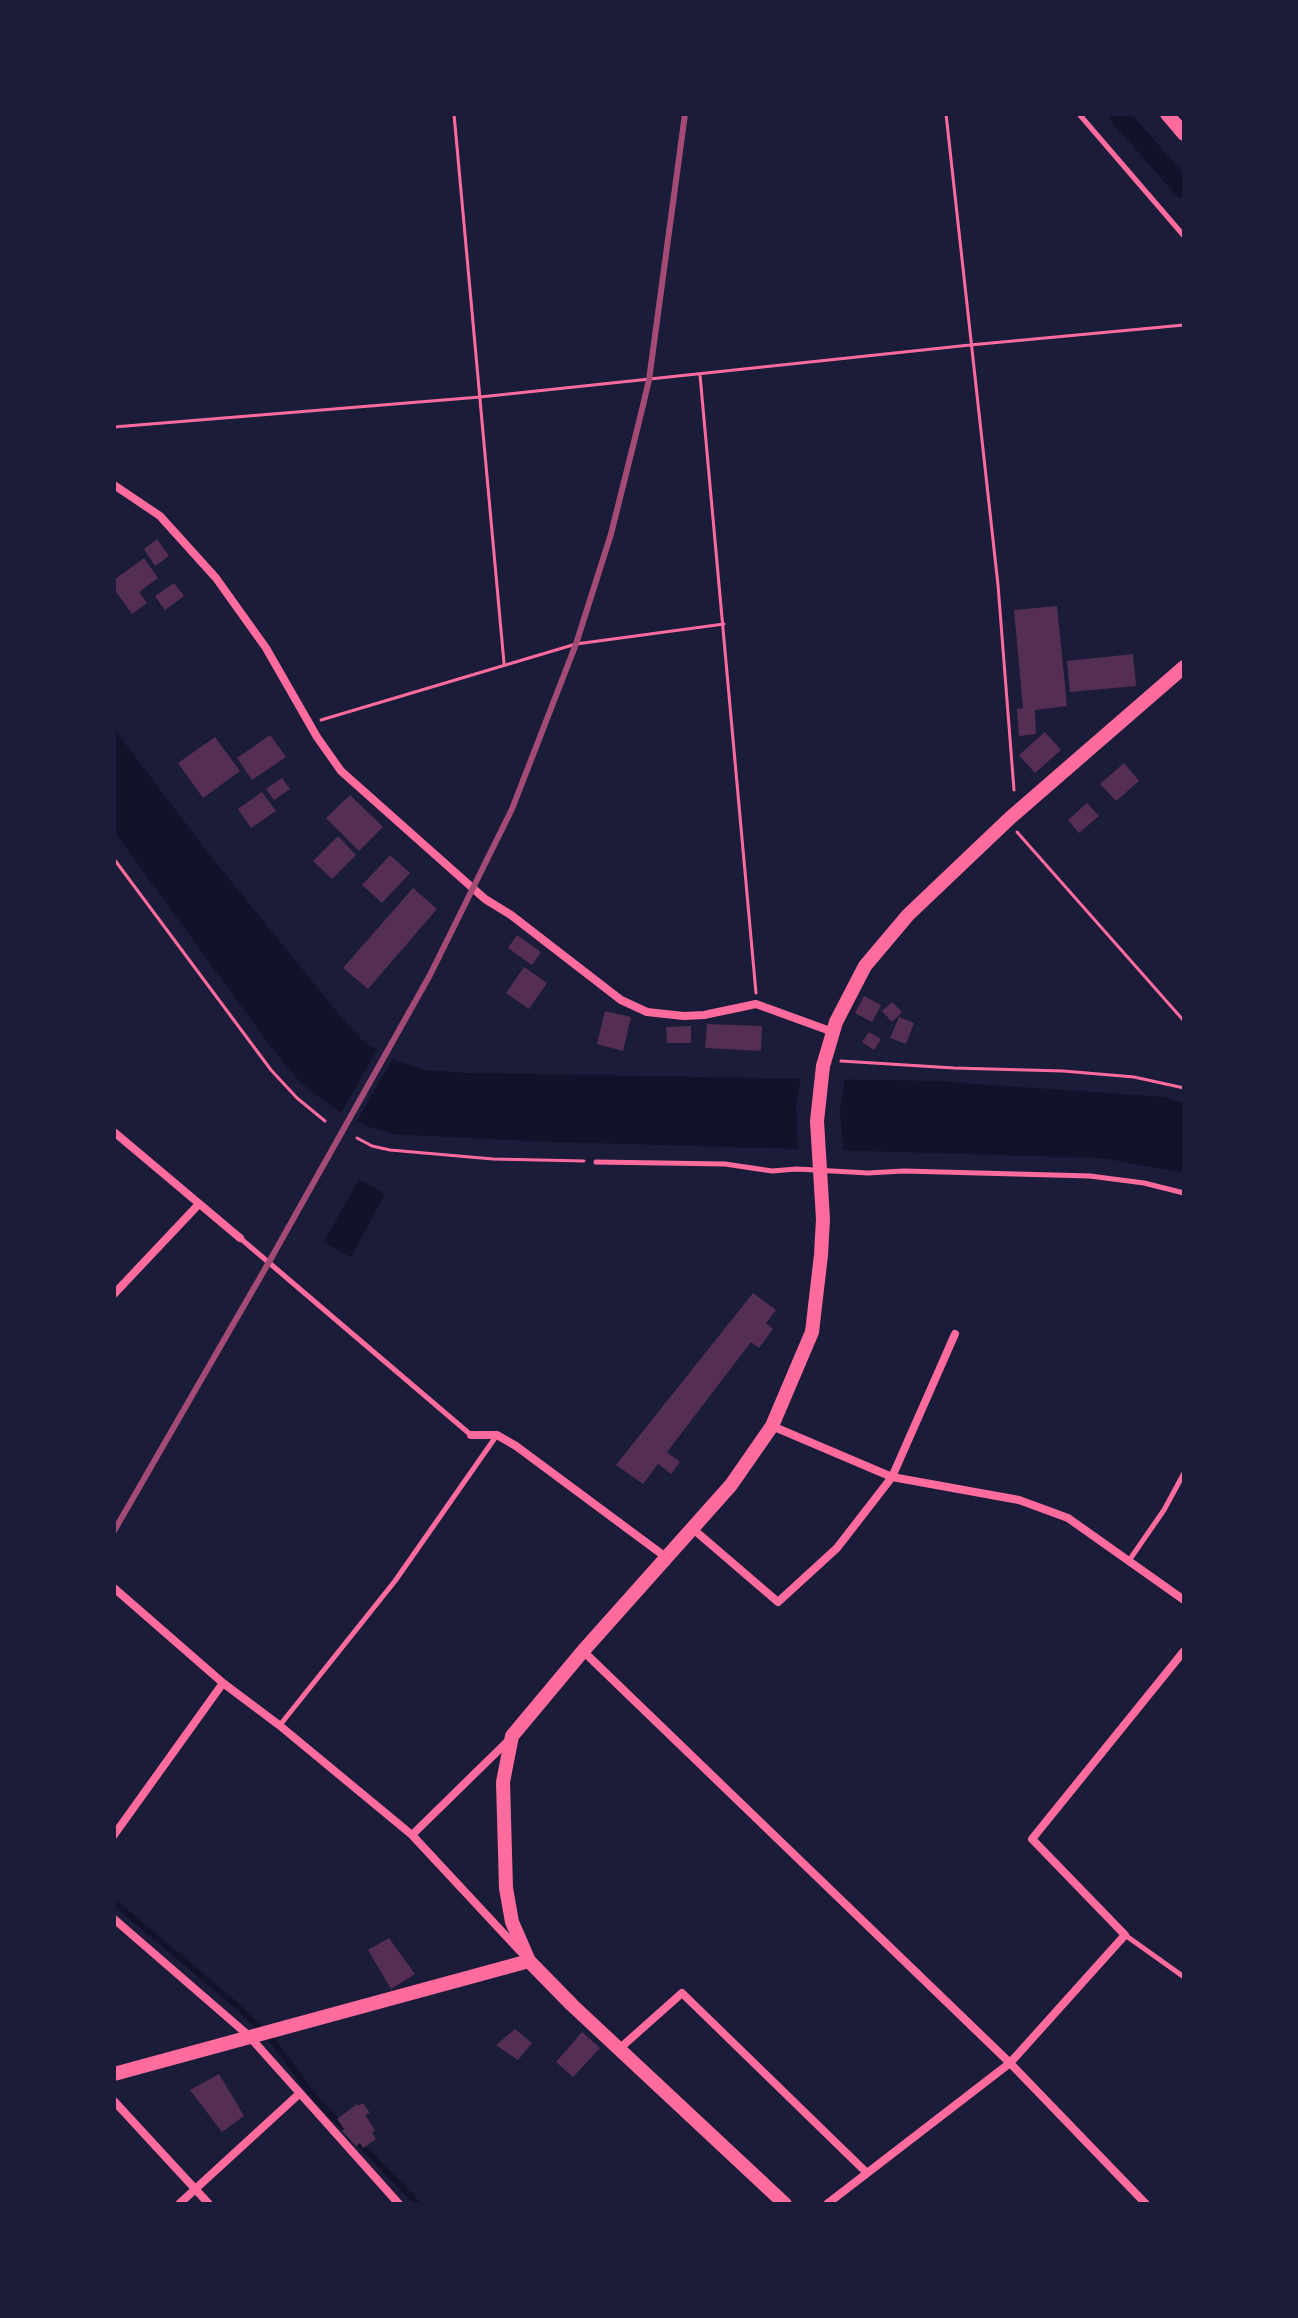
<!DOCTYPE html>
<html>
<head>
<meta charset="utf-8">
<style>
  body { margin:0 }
  #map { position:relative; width:1298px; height:2318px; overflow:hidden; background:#1b1b3a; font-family:"Alegreya Sans",sans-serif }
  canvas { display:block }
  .frame { position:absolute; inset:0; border:116px solid #1b1b3a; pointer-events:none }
</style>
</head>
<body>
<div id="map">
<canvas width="1298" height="2318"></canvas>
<div class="frame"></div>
</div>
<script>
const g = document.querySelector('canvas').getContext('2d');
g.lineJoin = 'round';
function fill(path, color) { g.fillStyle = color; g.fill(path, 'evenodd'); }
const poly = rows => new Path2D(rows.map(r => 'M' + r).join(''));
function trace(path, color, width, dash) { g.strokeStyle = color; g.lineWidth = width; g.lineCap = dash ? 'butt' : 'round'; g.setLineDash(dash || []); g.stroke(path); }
fill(poly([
  [114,729,208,853,346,1023,364,1042,397,1061,425,1070,465,1073,933,1081,1163,1097,1184,1103,1184,1173,1103,1158,527,1141,393,1134,366,1126,331,1106,300,1082,271,1047,114,831],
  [359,1179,385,1194,351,1257,324,1242]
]), '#12122b');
fill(poly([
  [379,1046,395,1055,355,1124,340,1115],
  [801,1075,845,1076,840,1111,844,1156,798,1154,796,1107]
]), '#1b1b3a');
trace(poly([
  [114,1902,236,2005,275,2044,316,2099,346,2130],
  [354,2138,418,2204]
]), '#12122b', 6);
trace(poly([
  [1118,114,1184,189]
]), '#12122b', 20);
fill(poly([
  [157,539,169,556,155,566,144,549],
  [144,558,158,578,139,592,147,603,132,614,114,589,114,580],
  [174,583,184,596,165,610,155,596],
  [1057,606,1067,706,1035,710,1036,734,1019,736,1017,709,1023,708,1014,610],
  [1133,654,1136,686,1070,692,1067,661],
  [1045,732,1061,750,1035,773,1019,755],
  [270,735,286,757,252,780,237,758],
  [215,737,240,771,203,798,178,763],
  [1124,763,1139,781,1116,801,1100,784],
  [282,778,290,789,274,800,266,789],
  [262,792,276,811,251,828,238,809],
  [350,795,383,827,359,851,326,818],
  [1087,803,1099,816,1079,833,1068,820],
  [338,836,356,855,332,879,313,861],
  [390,855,410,873,382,903,362,885],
  [413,888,437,909,368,989,343,968],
  [517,935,541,952,532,965,508,948],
  [524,967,547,983,529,1009,506,993],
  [864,996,881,1005,872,1022,855,1013],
  [892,1002,902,1012,892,1022,882,1011],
  [605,1011,631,1017,623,1051,597,1044],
  [899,1017,914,1023,906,1044,890,1038],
  [707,1024,762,1026,761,1051,705,1048],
  [691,1026,691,1043,667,1043,666,1027],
  [869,1032,881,1039,874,1050,862,1042],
  [753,1293,776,1310,766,1323,773,1329,759,1348,751,1342,667,1452,680,1462,671,1474,658,1464,643,1484,616,1465],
  [389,1938,415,1974,391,1989,368,1950],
  [515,2029,532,2043,518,2060,496,2045],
  [582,2032,600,2048,573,2077,556,2062],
  [219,2074,244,2116,222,2132,190,2090],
  [363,2103,370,2113,365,2115,375,2130,372,2133,376,2139,363,2148,360,2143,356,2146,342,2131,344,2129,337,2119,357,2104,358,2106]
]), '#542f53');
trace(poly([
  [454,114,504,663],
  [946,114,998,585,1014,790],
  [700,375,756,993],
  [114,427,480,397,970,345,1184,325],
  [321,720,576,644,724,624],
  [1017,832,1184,1021],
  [114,859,271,1070,297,1098,325,1121],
  [841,1061,954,1068,1063,1071,1134,1077,1184,1088],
  [357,1138,372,1146,390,1150,493,1159,584,1161]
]), '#ff6b9d', 3);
trace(poly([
  [1079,114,1184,236],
  [596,1162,725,1164,772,1171,797,1169,868,1173,904,1171,1090,1176,1144,1183,1184,1193],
  [240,1238,471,1435],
  [1128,1562,1164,1510,1184,1473],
  [280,1725,395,1581,497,1435],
  [1125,1935,1184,1977]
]), '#ff6b9d', 5);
trace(poly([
  [114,485,160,516,216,578,266,648,317,737,341,771,485,899,511,915,621,1000,647,1012,684,1016,704,1015,756,1004,833,1032],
  [114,1132,240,1238],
  [114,1294,199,1204],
  [772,1426,892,1477,1019,1500,1068,1518,1184,1600],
  [471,1435,497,1435,516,1446,667,1558],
  [693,1529,778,1602,837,1548,892,1477,955,1334],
  [114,1588,223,1683,279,1725,412,1835,520,1951],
  [583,1651,1010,2063,1146,2204],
  [114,1835,223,1683],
  [412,1835,509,1740],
  [114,1919,248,2035,399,2204],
  [619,2049,682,1993,867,2173],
  [114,2101,209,2204],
  [179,2204,299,2094],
  [827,2204,1010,2063,1125,1935,1032,1839,1184,1651]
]), '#ff6b9d', 8);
trace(poly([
  [1167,114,1184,134],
  [114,2074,529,1961]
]), '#ff6b9d', 14);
trace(poly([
  [785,2204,572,2005,529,1961,512,1922,506,1888,503,1782,512,1736,583,1651,731,1485,772,1426,812,1332,821,1255,823,1219,817,1121,823,1066,836,1022,865,966,908,915,1010,818,1184,667]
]), '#ff6b9d', 14);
trace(poly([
  [114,1531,269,1262,430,975,512,809,576,644,611,534,639,422,649,380,685,114]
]), '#a44b75', 6);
</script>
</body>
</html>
